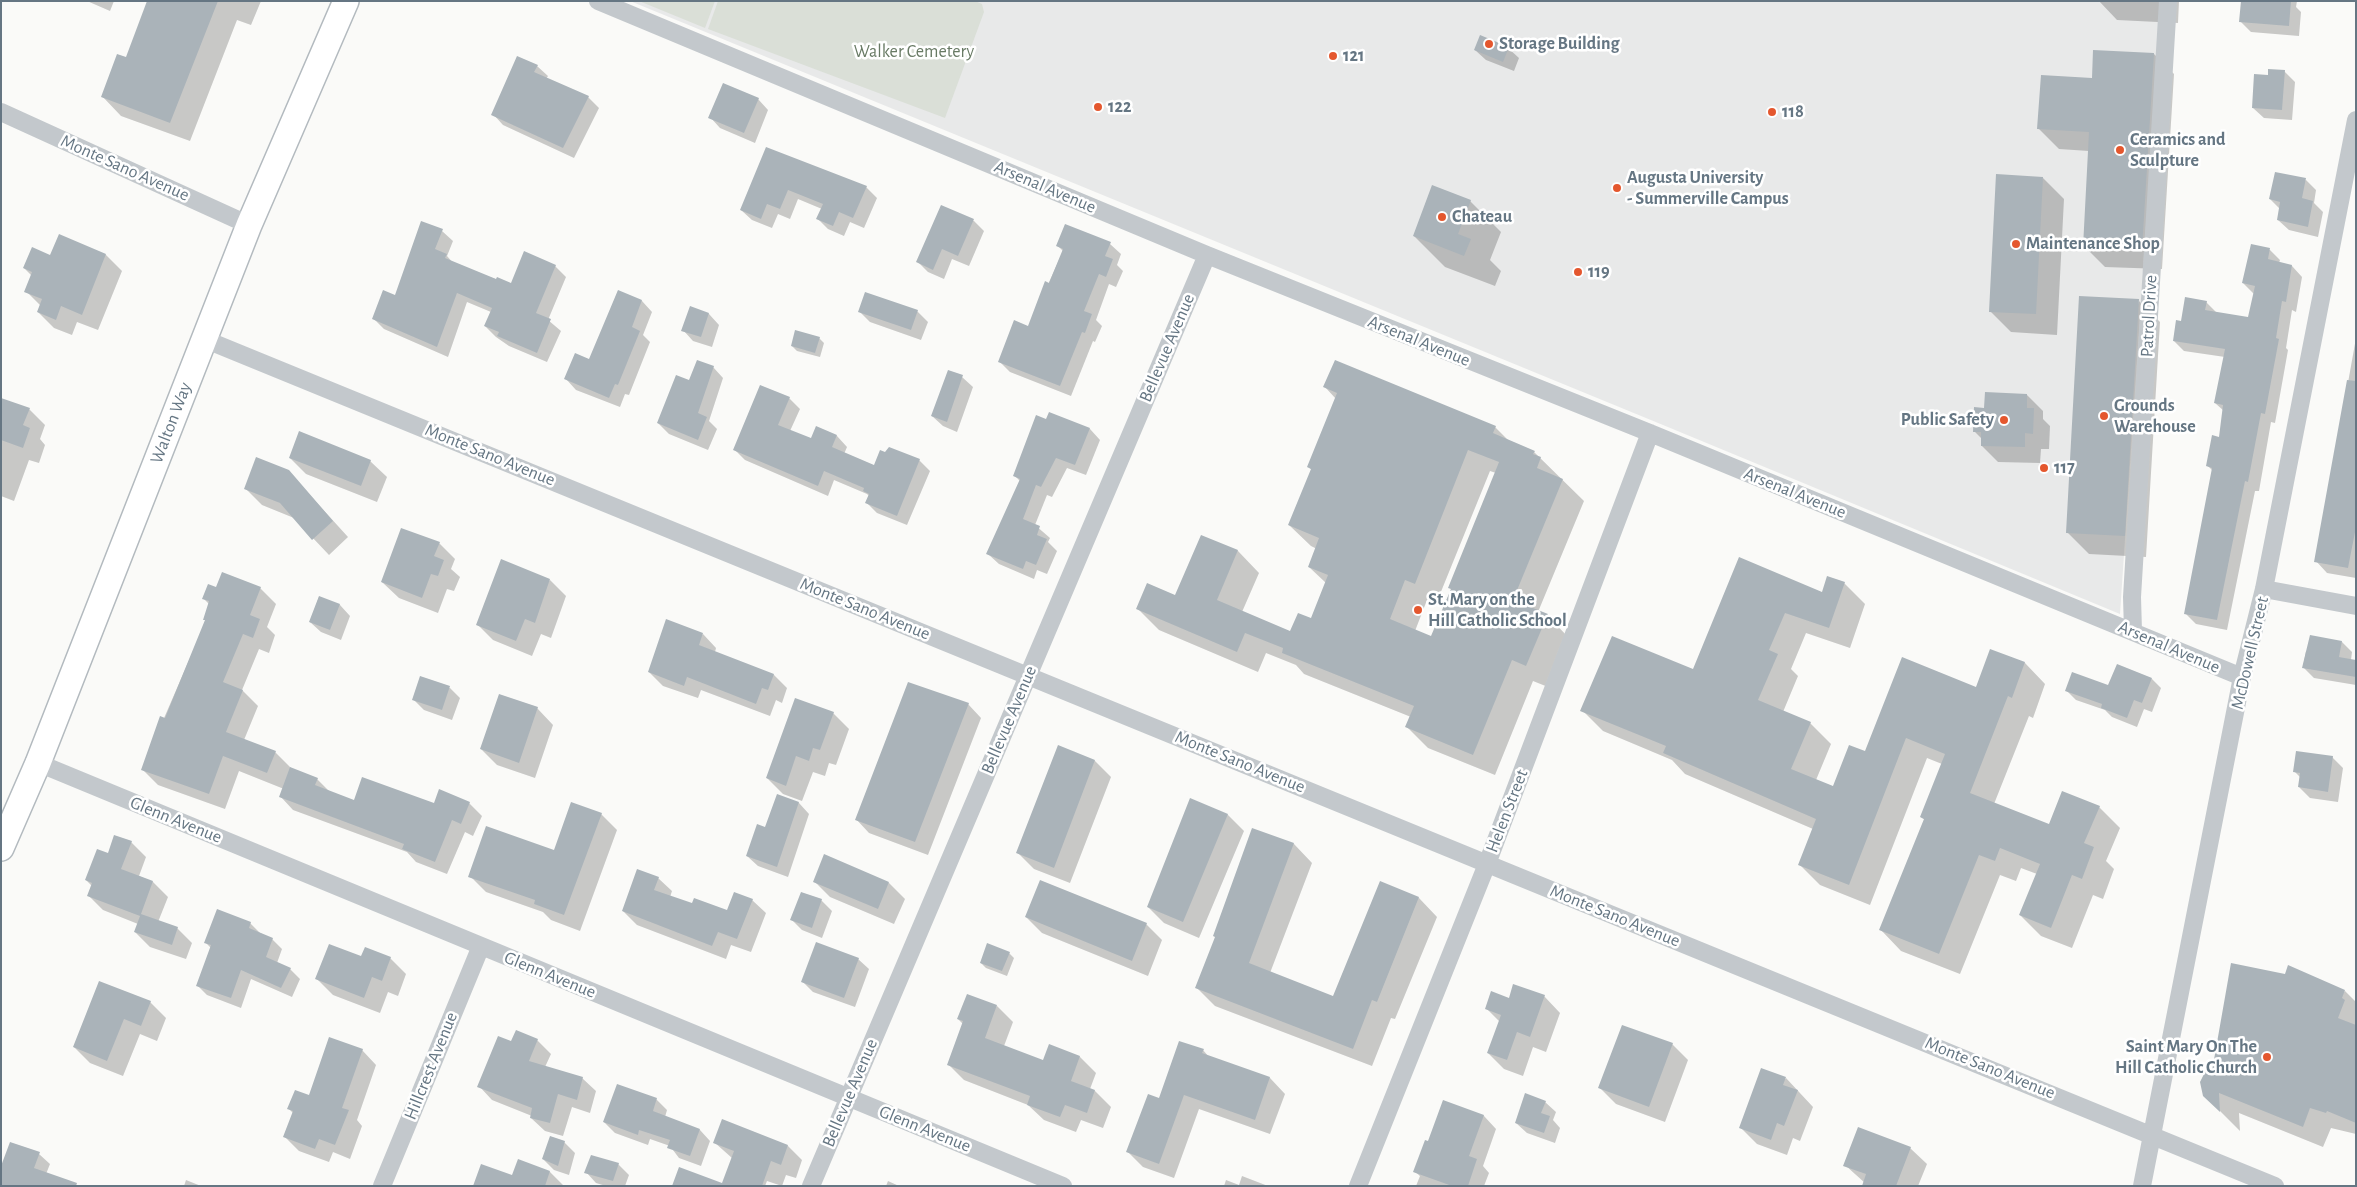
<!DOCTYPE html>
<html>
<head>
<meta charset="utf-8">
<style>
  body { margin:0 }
  #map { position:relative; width:2357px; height:1187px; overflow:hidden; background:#fafaf8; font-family:"Alegreya Sans",sans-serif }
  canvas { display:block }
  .frame { position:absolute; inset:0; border:2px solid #657683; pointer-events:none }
</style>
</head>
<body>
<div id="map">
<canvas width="2357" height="1187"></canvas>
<div class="frame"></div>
</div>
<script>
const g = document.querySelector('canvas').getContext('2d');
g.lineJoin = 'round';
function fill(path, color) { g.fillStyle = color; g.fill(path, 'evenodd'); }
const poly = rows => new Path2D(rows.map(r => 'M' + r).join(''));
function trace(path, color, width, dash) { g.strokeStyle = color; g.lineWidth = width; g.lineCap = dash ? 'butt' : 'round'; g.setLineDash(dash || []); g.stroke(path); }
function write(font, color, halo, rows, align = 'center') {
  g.font = font + ' "Alegreya Sans",sans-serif'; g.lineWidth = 5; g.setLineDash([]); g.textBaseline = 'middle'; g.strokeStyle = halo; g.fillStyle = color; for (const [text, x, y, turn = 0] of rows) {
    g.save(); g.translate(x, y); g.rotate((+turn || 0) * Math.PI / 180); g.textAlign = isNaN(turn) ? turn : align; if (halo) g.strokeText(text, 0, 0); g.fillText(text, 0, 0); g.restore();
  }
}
fill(poly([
  [630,1,2161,1,2120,614,1663,425]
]), '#e8e9e9');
fill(poly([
  [639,1,715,1,705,28],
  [718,1,975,1,982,4,984,12,945,118,708,29]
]), '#dadfd7');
fill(poly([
  [87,1,114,1,110,11],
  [148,1,261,1,251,25,237,20,190,141,121,116,102,96,127,59],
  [2099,1,2179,1,2178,23,2117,20],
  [2242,1,2297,1,2296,7,2301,12,2299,36,2251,32,2240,21],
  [1508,48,1519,58,1514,71,1486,60,1475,50],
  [2154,54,2174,74,2162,269,2105,267,2084,246,2089,151,2059,149,2039,129,2093,79],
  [537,66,548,76,546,79,588,97,599,108,574,158,503,125,493,114],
  [2284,71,2295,82,2292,120,2264,118,2253,108],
  [758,99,768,110,755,143,720,128,710,117],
  [766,149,866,187,877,198,864,228,850,222,844,236,828,229,818,219,822,209,798,199,790,219,778,214,772,228,752,220,741,210],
  [2043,178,2064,199,2057,335,2011,332,1990,311],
  [2306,180,2316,190,2314,203,2323,212,2318,237,2289,230,2278,220,2280,209,2270,199],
  [1470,201,1501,232,1490,260,1501,271,1495,286,1445,267,1414,236],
  [941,206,974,221,984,231,969,266,952,259,944,279,928,272,918,262],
  [442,231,453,241,447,256,454,264,512,285,555,266,566,277,548,320,561,331,547,362,509,346,496,337,485,326,491,312,467,302,448,357,384,329,373,318,395,296],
  [59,236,106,255,122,271,98,330,77,322,72,335,54,328,38,312,41,306,26,291,32,276,24,268,51,256],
  [1110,244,1121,254,1117,265,1123,271,1116,287,1109,284,1096,320,1102,326,1095,342,1093,341,1071,396,1010,372,999,361,1029,327,1063,251,1058,246],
  [2252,245,2270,250,2280,260,2279,263,2292,266,2302,277,2296,312,2292,310,2286,348,2288,350,2275,423,2271,422,2259,491,2255,491,2227,630,2196,624,2186,614,2213,471,2208,466,2220,438,2224,411,2215,403,2225,357,2184,351,2174,341,2206,302,2217,313,2249,318,2254,294,2243,283],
  [618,291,642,301,652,312,643,335,650,342,629,395,625,394,620,407,576,390,566,379,590,360],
  [2139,301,2160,322,2146,557,2089,554,2068,533],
  [691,308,709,314,719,325,712,347,693,341,683,330],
  [859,311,917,311,928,322,921,340,870,322],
  [819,338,824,343,820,357,797,351,792,346],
  [2356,338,2356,578,2327,573,2316,561],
  [713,367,723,378,709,421,717,429,708,450,669,434,658,423,690,381],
  [962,377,973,387,957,432,943,426,932,416],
  [1325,387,1495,427,1510,442,1534,452,1584,501,1538,612,1547,615,1568,637,1548,687,1533,681,1495,775,1428,748,1407,727,1411,717,1304,674,1296,665,1266,653,1258,672,1159,630,1138,609,1176,597,1201,537,1238,551,1259,573,1242,612,1291,632,1311,620,1326,583,1309,567,1317,549,1311,546,1289,525,1312,470,1309,467,1336,399],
  [1490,471,1496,473,1432,638,1415,631,1427,600,1436,604],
  [2027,395,2043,411,2043,419,2050,426,2049,449,2041,449,2040,463,1998,462,1982,446,1982,439,1974,431,1985,409],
  [789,398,800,409,790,431,812,440,817,428,837,436,847,447,844,454,874,466,919,460,930,471,907,525,877,513,866,502,869,496,867,494,834,480,828,496,745,460,735,450],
  [1,399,29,409,45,425,40,439,45,445,39,463,29,460,14,501,1,496],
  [1050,413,1090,429,1100,440,1086,475,1067,468,1052,497,1047,495,1035,525,1050,538,1048,542,1057,551,1047,574,1037,570,1034,579,999,564,988,554,1020,481,1015,476],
  [290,458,370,461,387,477,377,502,306,474],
  [288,471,348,537,329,555,294,518,262,505,246,489],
  [439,543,455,559,451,569,460,577,454,591,447,589,438,613,399,598,382,582],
  [1740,559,1823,593,1844,583,1865,604,1850,648,1806,633,1791,669,1798,676,1783,712,1810,723,1831,744,1816,780,1834,787,1865,752,1976,688,1991,651,2025,663,2045,684,2033,718,2029,716,1994,804,2050,826,2099,807,2120,828,2106,861,2114,869,2103,899,2093,895,2072,948,2041,936,2020,915,2037,874,2021,868,2016,881,2000,875,1960,974,1901,951,1881,930,1925,820,1921,817,1942,764,1927,758,1870,905,1820,885,1799,864,1813,829,1685,774,1672,760,1603,731,1582,710,1693,671],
  [550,580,566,596,551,638,541,634,532,656,493,640,477,624],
  [217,588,260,588,276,604,267,627,275,635,269,653,259,649,242,690,258,706,244,740,275,752,291,768,317,779,330,792,355,802,434,805,469,803,482,816,473,836,465,832,447,874,416,862,407,852,293,810,281,797,284,789,239,771,225,809,158,785,142,769,206,621,204,619,209,604,204,599],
  [319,597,340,605,350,616,341,640,321,632,310,622],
  [703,634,716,648,715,652,774,675,787,688,782,703,776,700,770,716,701,690,698,698,663,686,649,672],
  [2342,642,2352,652,2351,660,2356,661,2356,685,2314,678,2303,667,2306,651],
  [421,678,450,688,460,698,452,720,424,710,413,699],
  [2152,679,2161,688,2152,712,2144,709,2137,727,2112,717,2105,710,2076,700,2067,691,2109,687],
  [968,704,981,718,928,855,869,833,856,819],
  [537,708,553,725,535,778,497,765,481,749],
  [833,713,849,729,836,765,829,763,825,776,813,772,802,801,783,794,767,778],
  [1058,747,1095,761,1111,777,1070,883,1034,869,1018,853],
  [2332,757,2343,768,2338,802,2310,798,2299,787,2301,778,2294,771],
  [777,796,799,803,809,814,788,877,758,866,747,856,766,829],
  [1191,800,1228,815,1244,831,1199,938,1164,923,1148,907],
  [601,814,617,830,580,931,551,920,543,912,486,892,470,876,554,852],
  [1253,830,1294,844,1312,863,1270,973,1334,998,1380,883,1419,898,1437,917,1395,1019,1391,1018,1372,1066,1215,1006,1197,988,1216,938],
  [131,842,146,857,139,876,153,882,168,897,158,922,177,928,192,943,186,959,150,947,135,932,138,924,103,910,88,895,92,886,86,880],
  [658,878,672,891,670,897,693,905,728,912,752,900,766,913,751,952,731,945,726,959,637,925,623,911],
  [814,881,889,883,905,899,894,924,830,897],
  [821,900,832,911,822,938,802,930,792,920],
  [1026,917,1146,924,1162,940,1148,976,1042,933],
  [250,923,260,933,272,939,282,949,277,963,290,969,300,979,292,997,251,979,241,1008,207,995,197,985,211,948,205,942],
  [1009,953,1014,958,1007,976,986,968,981,963],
  [362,957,390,958,406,974,398,996,388,992,380,1013,333,995,317,979],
  [858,959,869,969,855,1007,813,992,802,981],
  [2345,991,2356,1002,2356,1134,2331,1128,2323,1147,2239,1113,2240,1131,2204,1095,2213,1072],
  [1544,996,1560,1013,1546,1052,1533,1047,1523,1076,1504,1069,1488,1053,1500,1022,1486,1008,1509,999],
  [150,1002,166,1018,157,1041,140,1034,123,1076,90,1063,74,1047],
  [997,1006,1013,1022,1004,1046,1044,1062,1050,1046,1080,1057,1096,1073,1090,1089,1095,1091,1111,1107,1103,1128,1081,1120,1076,1132,1044,1120,1028,1105,964,1080,948,1064,963,1024,958,1019],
  [537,1040,551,1054,545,1067,582,1078,596,1091,590,1113,572,1107,563,1136,545,1131,531,1118,532,1116,492,1100,479,1086,512,1043],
  [1672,1044,1688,1060,1665,1122,1616,1104,1600,1088],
  [362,1050,376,1065,357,1120,362,1126,350,1159,333,1152,329,1162,299,1151,284,1136,293,1113,289,1109,310,1097],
  [1203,1050,1209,1057,1270,1078,1285,1094,1270,1134,1199,1109,1174,1178,1143,1167,1128,1152,1160,1099],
  [1786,1078,1813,1107,1800,1141,1793,1138,1787,1155,1757,1144,1741,1128],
  [656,1099,667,1110,665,1117,700,1130,710,1141,701,1166,679,1158,670,1146,650,1139,648,1145,615,1133,604,1122],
  [1444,1102,1484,1116,1496,1129,1483,1166,1489,1173,1484,1186,1416,1186,1420,1176,1414,1171,1429,1143],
  [1545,1102,1556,1112,1553,1120,1560,1128,1555,1143,1527,1133,1516,1123],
  [564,1142,575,1153,569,1175,554,1170,543,1159],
  [714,1142,788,1146,802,1160,796,1178,786,1175,782,1186,767,1181,765,1186,673,1186,723,1184,732,1158],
  [1910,1148,1927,1164,1918,1186,1863,1186,1865,1183,1845,1165],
  [39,1154,50,1164,46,1174,1,1186],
  [518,1161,550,1172,564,1186,474,1186,513,1176],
  [618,1164,629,1175,625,1186,606,1186,596,1183,586,1172],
  [1242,1176,1268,1186,1224,1186,1226,1180,1239,1185],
  [186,1180,201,1186,184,1186],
  [888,1181,899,1186,886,1186]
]), '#0003');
fill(poly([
  [147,1,218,1,170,123,101,97,117,54,126,57],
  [2241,1,2291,1,2289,26,2239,22],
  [1480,35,1509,47,1503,62,1474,50],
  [2093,50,2154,53,2142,249,2083,247,2089,132,2037,129,2041,75,2092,78],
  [517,56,538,65,534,72,589,96,563,148,491,115],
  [2268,69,2285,70,2282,110,2252,108,2254,74,2268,75],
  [723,83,759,98,744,133,708,118],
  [766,147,867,186,853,218,839,212,833,226,816,219,823,204,788,190,780,209,767,204,761,219,740,210],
  [2275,172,2306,178,2302,198,2313,201,2308,227,2277,220,2280,202,2269,199],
  [1996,174,2043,177,2036,314,1989,312],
  [1432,185,1471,200,1458,234,1471,239,1464,256,1413,236],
  [941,205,974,219,958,256,942,249,933,270,916,262],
  [421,221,443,229,435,249,447,254,445,258,496,279,497,277,511,283,524,251,556,265,536,313,551,319,537,353,497,336,499,332,484,326,492,308,457,293,437,347,372,319,383,290,395,295],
  [1065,224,1111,242,1105,256,1113,259,1106,277,1099,274,1084,311,1092,314,1085,333,1082,332,1060,386,998,362,1014,320,1028,326,1045,281,1049,283,1063,249,1056,246],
  [59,234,106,254,82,315,61,306,56,320,37,312,42,299,24,292,32,272,23,268,32,247,50,255],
  [2251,244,2270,248,2268,259,2292,265,2286,302,2282,301,2276,338,2279,339,2265,414,2261,413,2248,482,2245,481,2217,620,2184,614,2212,468,2206,466,2212,435,2219,437,2223,405,2214,403,2225,349,2173,341,2176,320,2181,321,2185,297,2207,301,2205,310,2248,317,2255,286,2242,283],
  [618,290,642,300,632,327,640,331,618,385,615,384,609,398,564,379,575,353,589,359],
  [865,292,918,310,911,330,858,312],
  [2079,296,2139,299,2125,536,2066,533],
  [690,306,709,313,701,337,681,331],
  [795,330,820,337,815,353,791,346],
  [697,360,714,366,698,413,707,417,698,440,657,423,676,375,689,380],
  [1335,360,1496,426,1493,433,1535,451,1533,454,1541,457,1537,468,1563,479,1513,600,1548,614,1526,666,1512,660,1473,755,1405,727,1414,706,1282,653,1283,648,1245,633,1237,652,1136,609,1147,583,1175,595,1201,535,1238,550,1217,600,1290,631,1298,613,1311,618,1328,575,1308,567,1319,538,1288,525,1311,469,1307,467,1337,393,1323,387],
  [1468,450,1499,462,1448,588,1451,589,1431,636,1390,619,1405,580,1415,584],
  [948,370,963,375,947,422,931,416],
  [2347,380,2356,381,2356,527,2348,568,2314,562],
  [760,385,790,397,778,425,811,438,816,426,837,435,832,447,874,465,880,450,885,452,889,447,920,459,897,516,865,503,869,494,863,491,864,488,824,471,818,486,733,450],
  [1985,392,2027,394,2027,408,2034,408,2033,434,2025,433,2025,447,1981,446,1981,432,1973,432,1974,407,1984,408],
  [1,398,30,408,23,425,30,428,23,448,1,440],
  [1049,412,1090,428,1075,465,1056,458,1041,487,1036,485,1023,519,1040,526,1037,535,1047,539,1036,565,1026,561,1023,569,986,554,1020,479,1013,476,1036,415,1046,419],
  [299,431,371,460,361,486,289,458],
  [256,457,289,470,333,521,312,540,280,503,244,489],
  [401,528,440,542,434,556,444,560,438,576,431,574,422,598,381,582],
  [1739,557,1822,592,1827,576,1845,582,1829,628,1785,613,1769,650,1778,654,1758,700,1811,722,1791,769,1833,786,1849,745,1865,751,1902,657,1976,687,1990,649,2025,662,2012,698,2008,696,1970,793,2049,824,2062,791,2100,806,2084,843,2094,847,2082,879,2072,875,2051,928,2019,915,2040,864,2000,848,1995,861,1979,855,1939,954,1879,930,1924,819,1920,817,1945,754,1906,738,1849,885,1798,865,1816,819,1663,753,1666,746,1580,711,1612,636,1693,669],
  [501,559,550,579,535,623,525,619,516,641,476,625],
  [222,572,261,587,250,615,260,619,253,638,243,634,223,682,243,690,226,732,276,751,267,773,223,756,209,794,141,770,160,716,165,718,205,620,203,620,209,601,202,599,208,584,216,587],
  [319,596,340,604,330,630,309,622],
  [666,619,703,633,699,645,774,674,768,690,762,688,756,704,687,677,684,686,648,672],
  [2310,635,2342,641,2339,657,2356,660,2356,677,2302,668],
  [2117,664,2152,678,2142,703,2134,700,2127,718,2101,708,2102,704,2065,691,2072,672,2108,685],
  [420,676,450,686,442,710,412,700],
  [908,682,969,703,915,842,855,820],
  [499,694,538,707,519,763,480,749],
  [795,698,834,712,820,750,813,748,809,761,796,756,786,786,766,778],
  [1058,745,1095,760,1054,868,1016,853],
  [2296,751,2333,756,2328,792,2298,787,2300,773,2293,772],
  [290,767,318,778,315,785,354,800,362,777,434,803,439,789,470,802,461,824,452,820,435,862,402,849,404,844,279,797],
  [777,794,799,802,777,867,746,856,757,824,765,827],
  [1190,798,1228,814,1183,922,1147,907],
  [571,802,602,813,564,915,534,904,535,900,468,877,486,826,554,850],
  [1252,828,1294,843,1249,963,1333,996,1380,881,1419,897,1377,1002,1372,1000,1353,1049,1195,988,1215,937,1213,936],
  [114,835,132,841,121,869,153,881,141,914,178,927,172,945,134,932,140,916,87,896,92,883,85,880,97,849,108,853],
  [824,854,889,882,878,909,813,882],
  [637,869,659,877,654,890,692,903,694,898,727,910,734,892,753,899,737,939,718,932,712,946,622,911],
  [1040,880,1147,923,1132,961,1025,917],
  [801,892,822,899,812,928,790,920],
  [217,909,251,922,249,928,273,938,266,957,291,968,281,988,241,970,231,998,196,986,211,945,204,943],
  [816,942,859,958,844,998,801,982],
  [987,943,1010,952,1002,971,980,963],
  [329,944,361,956,365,947,391,957,382,981,372,977,364,998,315,979],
  [2231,963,2285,974,2288,965,2345,990,2342,998,2345,1000,2338,1018,2356,1025,2356,1123,2327,1111,2326,1113,2310,1108,2303,1127,2219,1093,2220,1112,2203,1096,2200,1082,2205,1072,2212,1071],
  [99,981,151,1001,141,1026,124,1019,107,1061,73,1047],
  [1513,984,1545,995,1530,1037,1517,1032,1507,1060,1487,1053,1501,1015,1485,1009,1491,991,1509,998],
  [967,994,997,1005,985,1038,1043,1060,1049,1044,1080,1056,1071,1081,1095,1090,1087,1113,1065,1105,1060,1117,1027,1105,1030,1096,947,1065,963,1021,957,1019],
  [1622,1025,1673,1043,1649,1107,1598,1088],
  [516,1030,538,1039,529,1061,583,1077,577,1100,558,1094,550,1123,530,1118,532,1108,477,1087,498,1036,511,1041],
  [329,1037,363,1049,342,1108,349,1110,335,1145,319,1139,315,1149,283,1137,293,1111,287,1109,295,1090,309,1095],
  [1179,1041,1204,1049,1202,1053,1270,1077,1255,1120,1184,1095,1159,1164,1126,1152,1148,1094,1159,1098],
  [1761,1068,1786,1077,1783,1085,1798,1090,1784,1126,1777,1123,1771,1140,1739,1128],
  [617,1084,657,1098,653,1111,700,1129,690,1156,667,1148,670,1140,639,1130,638,1135,603,1122],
  [1525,1093,1546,1101,1541,1113,1550,1116,1544,1133,1515,1123],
  [1443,1100,1484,1115,1469,1156,1477,1159,1468,1186,1452,1186,1413,1172,1425,1140,1428,1141],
  [722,1119,788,1145,781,1165,771,1161,762,1186,672,1186,679,1167,722,1183,734,1151,713,1143],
  [1858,1127,1911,1147,1896,1186,1862,1186,1866,1174,1843,1166],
  [550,1136,565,1141,558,1166,542,1159],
  [10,1142,40,1152,34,1168,77,1183,76,1186,1,1186,1,1166],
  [591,1155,619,1163,613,1181,584,1173],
  [518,1159,550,1171,545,1186,473,1186,481,1164,512,1175]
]), '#aab3b9');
const secondary = poly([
  [1,848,38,763,249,225,346,1]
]);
trace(secondary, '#b3babf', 28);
trace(poly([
  [598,1,1207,255,1650,433,2242,677],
  [1,112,249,225],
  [204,339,2275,1186],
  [2264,589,2356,606],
  [2133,631,2132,597,2168,1],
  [38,763,1063,1186],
  [382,1186,481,946],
  [811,1186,1207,255],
  [1358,1186,1487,864,1650,433],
  [2142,1186,2242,677,2264,589,2356,120]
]), '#c3c8cc', 18);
trace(secondary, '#fff', 25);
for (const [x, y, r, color] of [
  [1489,44,5,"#e4572e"],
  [1333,56,5,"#e4572e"],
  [1098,107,5,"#e4572e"],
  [1772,112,5,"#e4572e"],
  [2120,150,5,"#e4572e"],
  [1617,188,5,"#e4572e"],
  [1442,217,5,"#e4572e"],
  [2016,244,5,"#e4572e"],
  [1578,272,5,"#e4572e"],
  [2104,416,5,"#e4572e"],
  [2004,420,5,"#e4572e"],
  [2044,468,5,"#e4572e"],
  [1418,610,5,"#e4572e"],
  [2267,1057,5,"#e4572e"]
]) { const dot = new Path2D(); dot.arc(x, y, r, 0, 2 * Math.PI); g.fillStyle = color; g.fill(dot); trace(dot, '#fff', 2); }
write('bold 18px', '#657683', '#fff', [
  ["Storage Building",1499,44],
  ["121",1343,56],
  ["122",1108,107],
  ["118",1782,112],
  ["Ceramics and",2130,140],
  ["Sculpture",2130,161],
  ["Augusta University",1627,178],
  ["- Summerville Campus",1627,199],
  ["Chateau",1452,217],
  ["Maintenance Shop",2026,244],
  ["119",1588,272],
  ["Grounds",2114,406],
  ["Warehouse",2114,427],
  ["Public Safety",1994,420,"right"],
  ["117",2054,468],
  ["St. Mary on the",1428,600],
  ["Hill Catholic School",1428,621],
  ["Saint Mary On The",2257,1047,"right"],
  ["Hill Catholic Church",2257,1068,"right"]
], 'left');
write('18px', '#687a64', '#fff', [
  ["Walker Cemetery",914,52]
]);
write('18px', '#657683', '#fff', [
  ["Monte Sano Avenue",125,168,24],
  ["Arsenal Avenue",1045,187,23],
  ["Patrol Drive",2149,316,-87],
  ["Arsenal Avenue",1419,341,22],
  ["Bellevue Avenue",1167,348,-67],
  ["Walton Way",171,423,-69],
  ["Monte Sano Avenue",490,455,22],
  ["Arsenal Avenue",1795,493,22],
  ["Monte Sano Avenue",865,609,22],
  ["Arsenal Avenue",2169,647,23],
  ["McDowell Street",2250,653,-77],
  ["Bellevue Avenue",1009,720,-67],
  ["Monte Sano Avenue",1240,762,22],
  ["Helen Street",1507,811,-69],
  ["Glenn Avenue",176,820,22],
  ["Monte Sano Avenue",1615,916,22],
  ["Glenn Avenue",550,975,22],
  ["Hillcrest Avenue",431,1066,-68],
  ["Monte Sano Avenue",1990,1068,22],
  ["Bellevue Avenue",850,1093,-67],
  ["Glenn Avenue",925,1129,22]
]);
</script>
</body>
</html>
